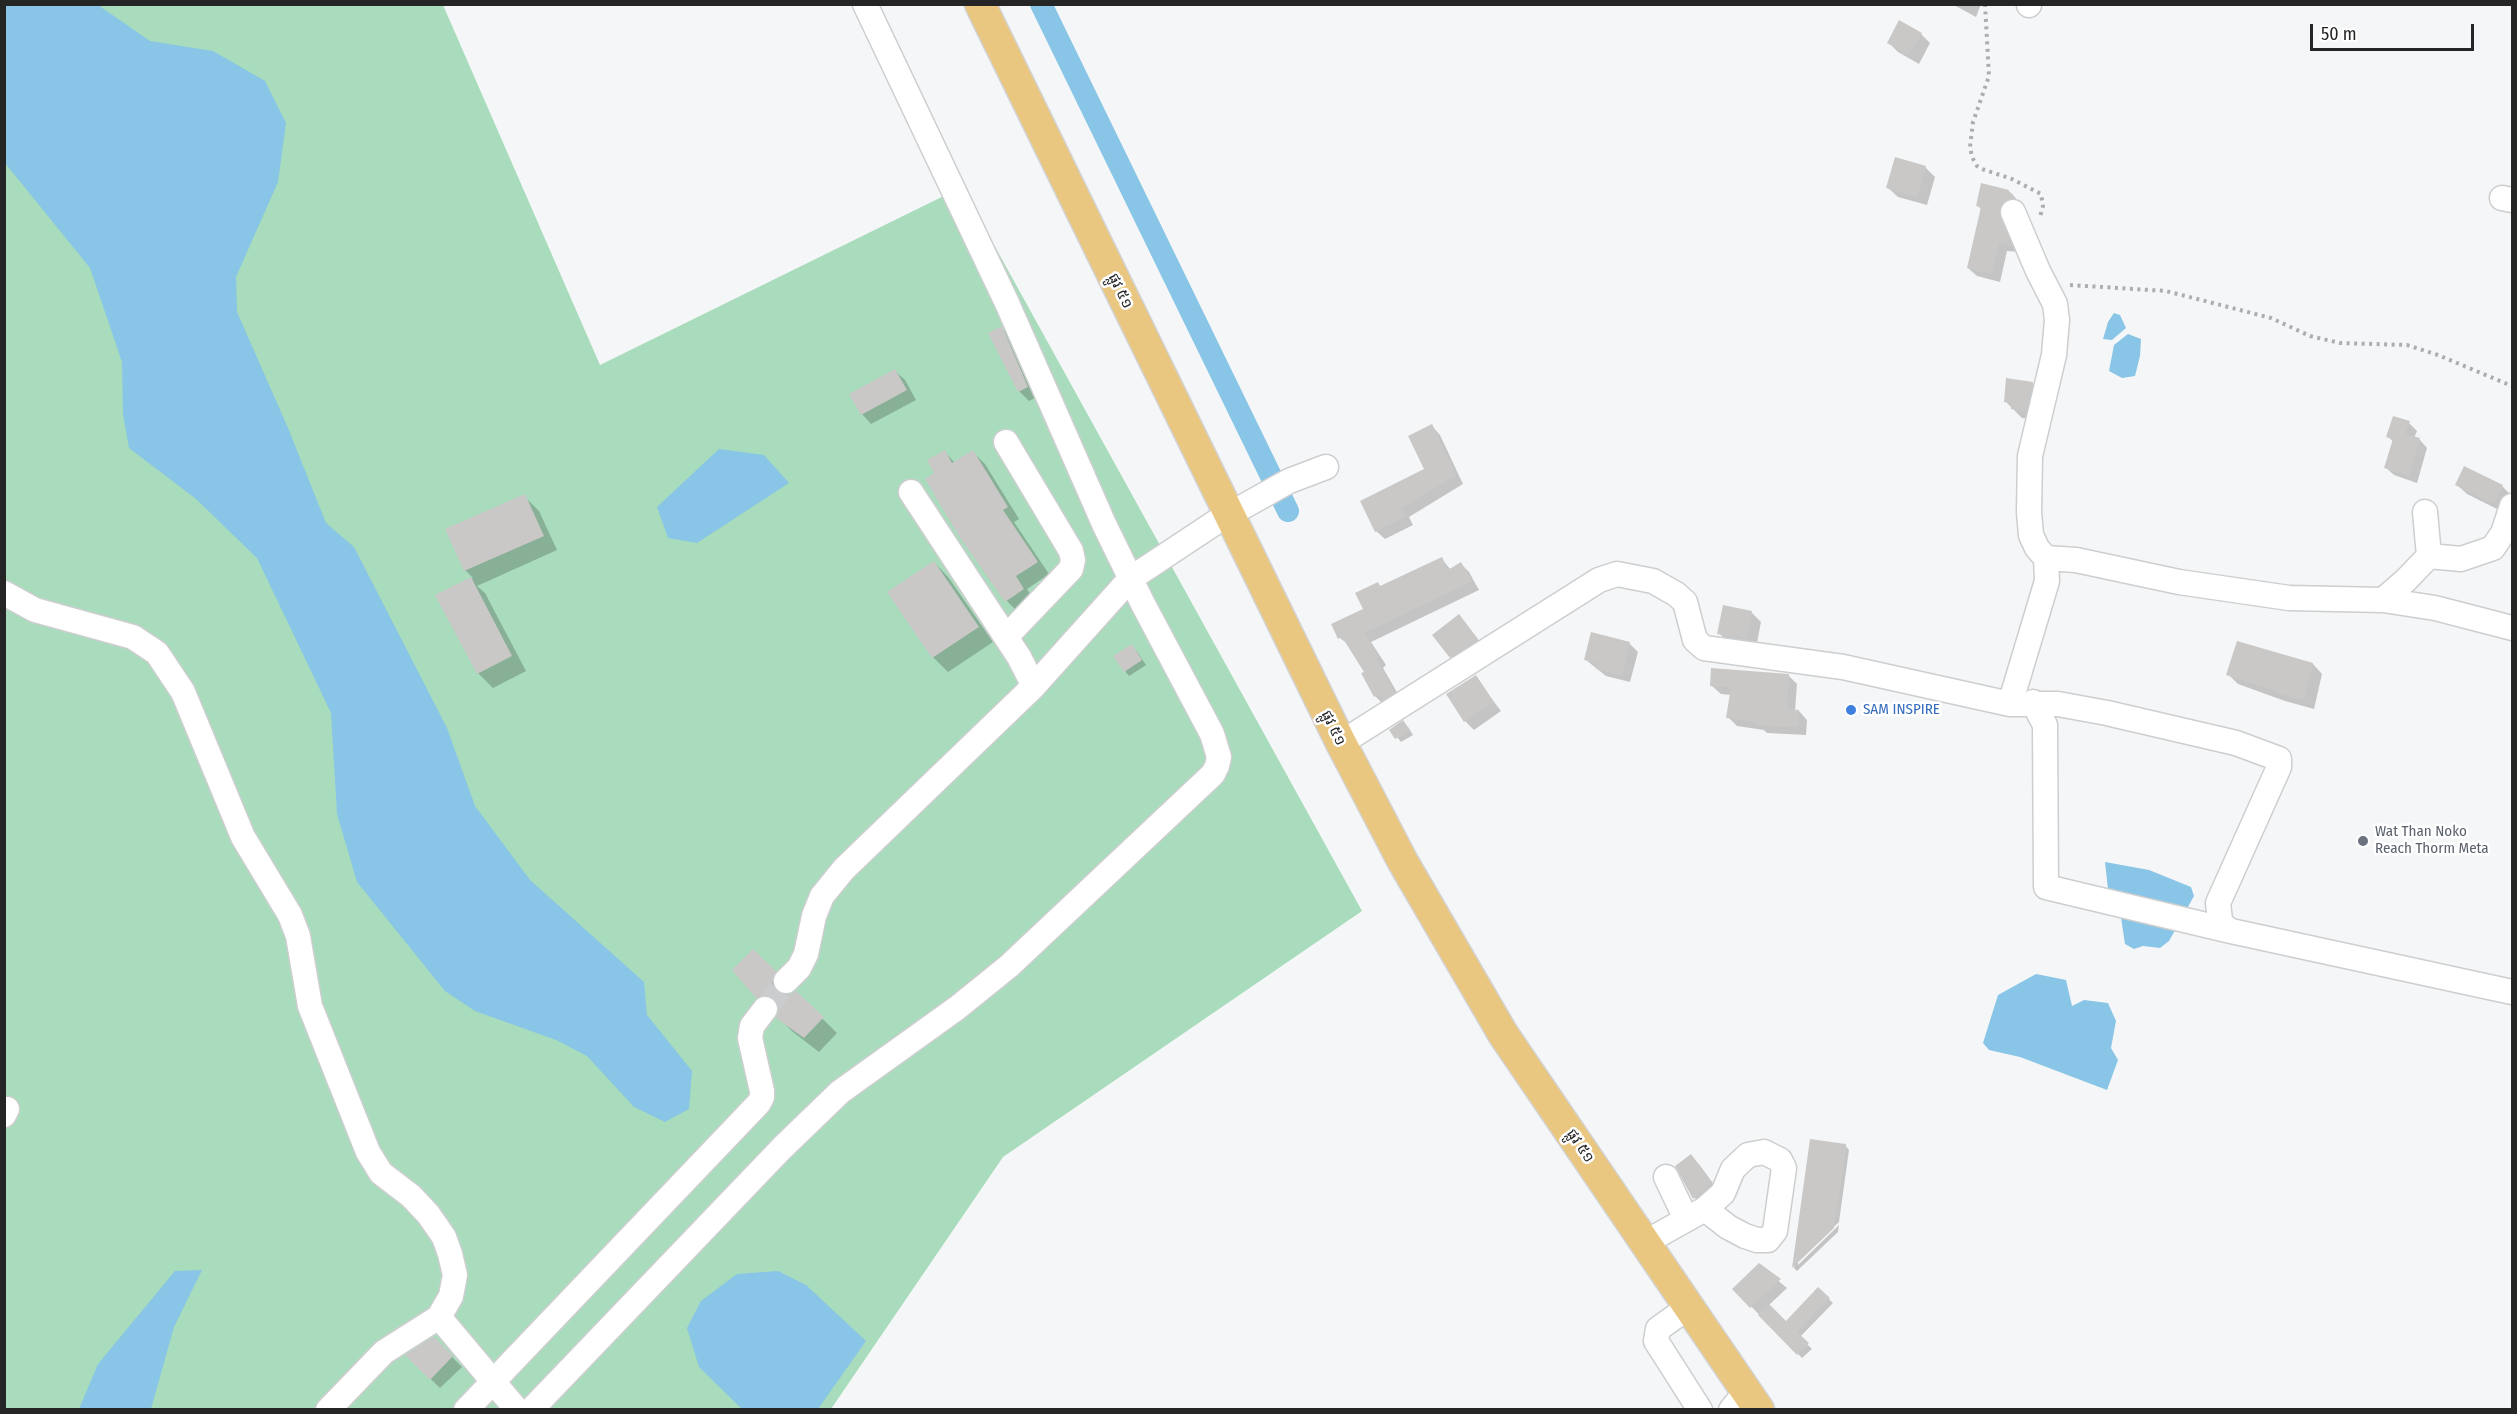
<!DOCTYPE html>
<html>
<head>
<meta charset="utf-8">
<style>
  body { margin:0 }
  #map { position:relative; width:2517px; height:1414px; overflow:hidden; background:#f5f6f7; font-family:"Fira Sans Condensed",sans-serif }
  canvas { display:block }
  .frame { position:absolute; inset:0; border:6px solid #252526; pointer-events:none }
  .scale { position:absolute; left:2310px; top:24px; width:164px; height:27px; box-sizing:border-box; border:3px solid #252526; border-top:0; padding-left:8px; font-size:18px; line-height:21px; white-space:nowrap; color:#252526; -webkit-text-stroke:4px #fff; paint-order:stroke }
</style>
</head>
<body>
<div id="map">
<canvas width="2517" height="1414"></canvas>
<div class="frame"></div>
<div class="scale">50 m</div>
</div>
<script>
const g = document.querySelector('canvas').getContext('2d');
g.lineJoin = 'round';
function fill(path, color) { g.fillStyle = color; g.fill(path, 'evenodd'); }
const poly = rows => new Path2D(rows.map(r => 'M' + r).join(''));
function trace(path, color, width, dash) { g.strokeStyle = color; g.lineWidth = width; g.lineCap = dash ? 'butt' : 'round'; g.setLineDash(dash || []); g.stroke(path); }
function write(font, color, halo, rows, align = 'center') {
  g.font = font + ' "Fira Sans Condensed","Noto Sans Khmer",sans-serif'; g.lineWidth = 5; g.setLineDash([]); g.textBaseline = 'middle'; g.strokeStyle = halo; g.fillStyle = color; for (const [text, x, y, turn = 0] of rows) {
    g.save(); g.translate(x, y); g.rotate((+turn || 0) * Math.PI / 180); g.textAlign = isNaN(turn) ? turn : align; if (halo) g.strokeText(text, 0, 0); g.fillText(text, 0, 0); g.restore();
  }
}
fill(poly([
  [5,5,443,5,600,365,962,187,1362,911,1003,1157,831,1409,5,1410]
]), '#a9dcbc');
fill(poly([
  [5,4,98,5,150,41,213,51,265,81,286,123,278,182,236,277,237,312,288,428,326,523,354,547,447,728,475,806,530,880,644,982,647,1015,692,1071,689,1109,665,1122,634,1107,587,1056,556,1040,475,1011,445,991,357,882,337,814,331,713,257,558,196,499,129,448,123,415,122,362,90,268,5,163],
  [2114,313,2120,315,2126,328,2112,340,2103,339,2108,322],
  [2128,334,2141,339,2140,356,2135,376,2122,378,2109,371,2114,345],
  [719,449,764,455,789,483,697,543,668,538,657,507],
  [2105,862,2149,870,2191,887,2194,896,2169,941,2160,948,2143,946,2134,949,2125,944,2119,904,2108,889],
  [2036,974,2066,980,2072,1006,2084,1000,2108,1003,2116,1021,2111,1048,2118,1060,2107,1090,2020,1057,1989,1050,1983,1043,1998,995],
  [202,1270,174,1327,151,1409,79,1409,98,1364,175,1271],
  [778,1271,806,1285,866,1341,818,1409,742,1409,699,1367,687,1328,701,1301,737,1274]
]), '#88c5e6');
fill(poly([
  [1952,4,1981,4,1976,17],
  [1921,34,1930,43,1919,64,1898,52,1889,43],
  [1925,167,1935,177,1927,205,1898,197,1888,188],
  [2009,191,2021,204,2018,252,2007,251,2000,282,1977,276,1968,268,1982,210,1978,206],
  [1001,328,1011,337,1037,397,1029,401,1019,391],
  [895,371,905,380,916,400,871,424,862,414],
  [2032,383,2042,393,2035,420,2022,418,2005,401],
  [2409,423,2417,431,2414,438,2420,440,2427,448,2417,483,2394,475,2386,468,2394,442,2388,437],
  [1432,426,1440,435,1463,484,1409,517,1413,525,1385,539,1376,531,1426,470],
  [945,452,955,463,973,452,985,464,1019,519,1014,522,1049,574,1027,589,1035,602,1019,613,1007,601,936,474],
  [2457,485,2502,486,2512,496,2503,512,2467,494],
  [524,496,539,511,557,550,477,586,485,593,526,671,493,688,478,673,437,596,473,578,465,570],
  [1441,558,1451,570,1461,564,1469,572,1479,590,1371,642,1386,665,1383,668,1402,701,1383,704,1375,696,1366,672,1349,645,1340,638,1365,610,1378,584,1381,587],
  [934,562,948,577,993,642,948,672,933,657,889,593],
  [1752,613,1761,622,1756,648,1729,643,1719,633],
  [1459,616,1485,648,1459,665,1451,657],
  [1629,643,1638,652,1630,682,1606,676,1586,660],
  [1136,650,1146,665,1129,676,1125,671],
  [2313,664,2322,674,2314,709,2285,701,2238,684,2228,674],
  [1788,675,1797,684,1795,711,1799,711,1807,720,1806,735,1767,733,1764,730,1737,726,1728,717,1731,695,1721,694,1712,686],
  [1475,677,1501,711,1474,730,1465,721,1448,694],
  [1408,727,1413,735,1401,742,1391,730],
  [753,951,790,987,787,996,796,993,837,1033,819,1052,793,1032,778,1017,781,1009,772,1012,757,997],
  [1811,1141,1845,1145,1849,1150,1839,1222,1798,1261,1798,1265,1839,1225,1838,1232,1797,1271,1794,1268],
  [1698,1163,1718,1190,1702,1205,1695,1198,1677,1166],
  [1759,1265,1787,1288,1768,1306,1786,1323,1818,1289,1833,1303,1800,1337,1812,1349,1802,1358,1734,1289],
  [434,1339,462,1367,440,1388,407,1356]
]), '#0003');
trace(poly([
  [1041,4,1288,511]
]), '#88c5e6', 22);
fill(poly([
  [1899,20,1922,33,1909,55,1887,43],
  [1895,157,1926,166,1917,197,1886,188],
  [1981,183,2009,190,2008,193,2013,194,2012,198,2002,203,1999,211,2011,246,1999,243,1992,274,1967,268,1981,207,1976,206],
  [1002,326,1028,387,1018,392,988,333],
  [895,369,907,390,861,415,849,394],
  [2006,378,2033,382,2026,411,2011,409,2011,403,2004,402],
  [2393,416,2410,421,2405,434,2420,438,2409,476,2384,468,2393,439,2386,437],
  [1432,424,1456,475,1402,508,1406,516,1375,532,1360,501,1424,469,1408,436],
  [945,450,952,463,973,450,1008,507,1003,510,1038,562,1016,576,1024,589,1005,602,959,536,925,479,934,473,927,460],
  [2464,466,2503,485,2494,504,2455,485],
  [525,494,544,536,464,571,445,529],
  [1442,557,1448,570,1461,562,1472,581,1364,633,1379,657,1376,659,1395,692,1382,700,1378,694,1374,697,1361,673,1364,672,1342,637,1338,639,1331,624,1363,609,1355,593,1378,582,1380,586],
  [934,561,979,627,932,658,887,592],
  [471,577,512,656,477,674,435,595],
  [1723,605,1752,611,1747,639,1717,634],
  [1459,614,1478,639,1450,658,1432,635],
  [1591,632,1630,642,1622,675,1596,669,1597,663,1584,660],
  [2237,641,2313,663,2304,700,2273,692,2274,690,2226,675],
  [1132,644,1142,660,1124,672,1113,656],
  [1711,668,1789,674,1787,709,1799,710,1798,727,1757,725,1757,722,1726,718,1731,687,1710,686],
  [1476,675,1494,702,1464,722,1446,694],
  [1403,720,1410,730,1395,739,1389,730],
  [753,949,776,971,772,984,776,991,789,995,796,991,824,1017,804,1038,776,1018,779,1010,774,998,766,995,756,998,732,970],
  [1810,1139,1846,1144,1843,1168,1834,1228,1792,1268],
  [1691,1154,1712,1182,1693,1199,1675,1166],
  [1759,1263,1781,1279,1750,1308,1732,1289],
  [1818,1287,1830,1298,1797,1332,1809,1343,1797,1355,1758,1315,1769,1304,1786,1321],
  [434,1337,453,1356,430,1380,405,1355]
]), '#c9c8c7');
trace(poly([
  [765,1009,786,981]
]), '#cbcccd', 24, [24, 12]);
const minor = poly([
  [2029,5,2029,4],
  [2502,198,2512,200],
  [911,492,1019,657,1034,686],
  [2429,556,2461,559,2493,548,2503,533,2512,506],
  [2046,558,2076,560,2179,582,2289,598,2383,600,2435,608,2512,628],
  [4,593,35,610,133,637,157,653,183,692,243,837,290,915,298,936,310,1006,368,1152,381,1173,411,1196,428,1214,444,1237,450,1254,455,1275,451,1296,439,1317,384,1352,328,1410],
  [2383,600,2406,580,2429,556,2425,512],
  [1006,637,1071,569,1073,560,1071,551,1006,442],
  [2033,702,2045,725,2046,887,2231,931],
  [2010,704,2058,704,2107,713,2236,743,2279,759,2279,767,2218,903,2220,920,2224,927,2231,931,2512,992],
  [1341,743,1599,580,1617,574,1653,581,1676,594,1685,602,1695,640,1704,648,1843,667,2010,704,2047,581,2046,558,2037,548,2031,535,2029,512,2030,456,2054,355,2057,320,2055,304,2038,271,2013,212],
  [786,981,799,968,806,954,814,916,822,896,844,869,1034,686,1130,579,1216,522,1289,481,1326,467],
  [4,1115,7,1109],
  [1666,1177,1686,1219],
  [1646,1242,1705,1209,1723,1193,1733,1169,1748,1155,1764,1152,1780,1160,1784,1168,1775,1231,1768,1240,1757,1240,1745,1236,1728,1227,1705,1209],
  [1690,1306,1658,1329,1656,1341,1700,1410],
  [439,1317,517,1410],
  [466,1410,759,1103,762,1097,762,1091,750,1038,752,1026,765,1009],
  [531,1410,782,1148,840,1092,957,1008,1009,966,1213,774,1217,766,1219,757,1212,734,1143,604,1104,524,1007,303,865,4],
  [1731,1410,1746,1392]
]);
const major = poly([
  [980,4,1341,743,1403,862,1503,1034,1759,1410]
]);
trace(minor, '#cdcecf', 27);
trace(major, '#d3d3d4', 33);
trace(poly([
  [1985,4,1989,76,1973,122,1970,147,1972,157,1977,166,1982,169,2012,179,2041,194,2043,206,2040,217],
  [2070,285,2166,291,2271,318,2310,336,2340,343,2407,345,2438,355,2512,386]
]), '#adadae', 4, [3, 4.5]);
trace(minor, '#fff', 24);
trace(major, '#eac781', 30);
for (const [x, y, r, color] of [
  [1851,710,6,"#3f7fe0"],
  [2363,841,6,"#6b7280"]
]) { const dot = new Path2D(); dot.arc(x, y, r, 0, 2 * Math.PI); g.fillStyle = color; g.fill(dot); trace(dot, '#fff', 2); }
write('15px', '#252526', '#fff', [
  ["ផ្លូវ ៥១",1120,291,64],
  ["ផ្លូវ ៥១",1333,728,64],
  ["ផ្លូវ ៥១",1580,1146,56]
]);
write('15px', '#366cbe', '#fff', [
  ["SAM INSPIRE",1863,710]
], 'left');
write('15px', '#5b616d', '#fff', [
  ["Wat Than Noko",2375,832],
  ["Reach Thorm Meta",2375,849]
], 'left');
</script>
</body>
</html>
